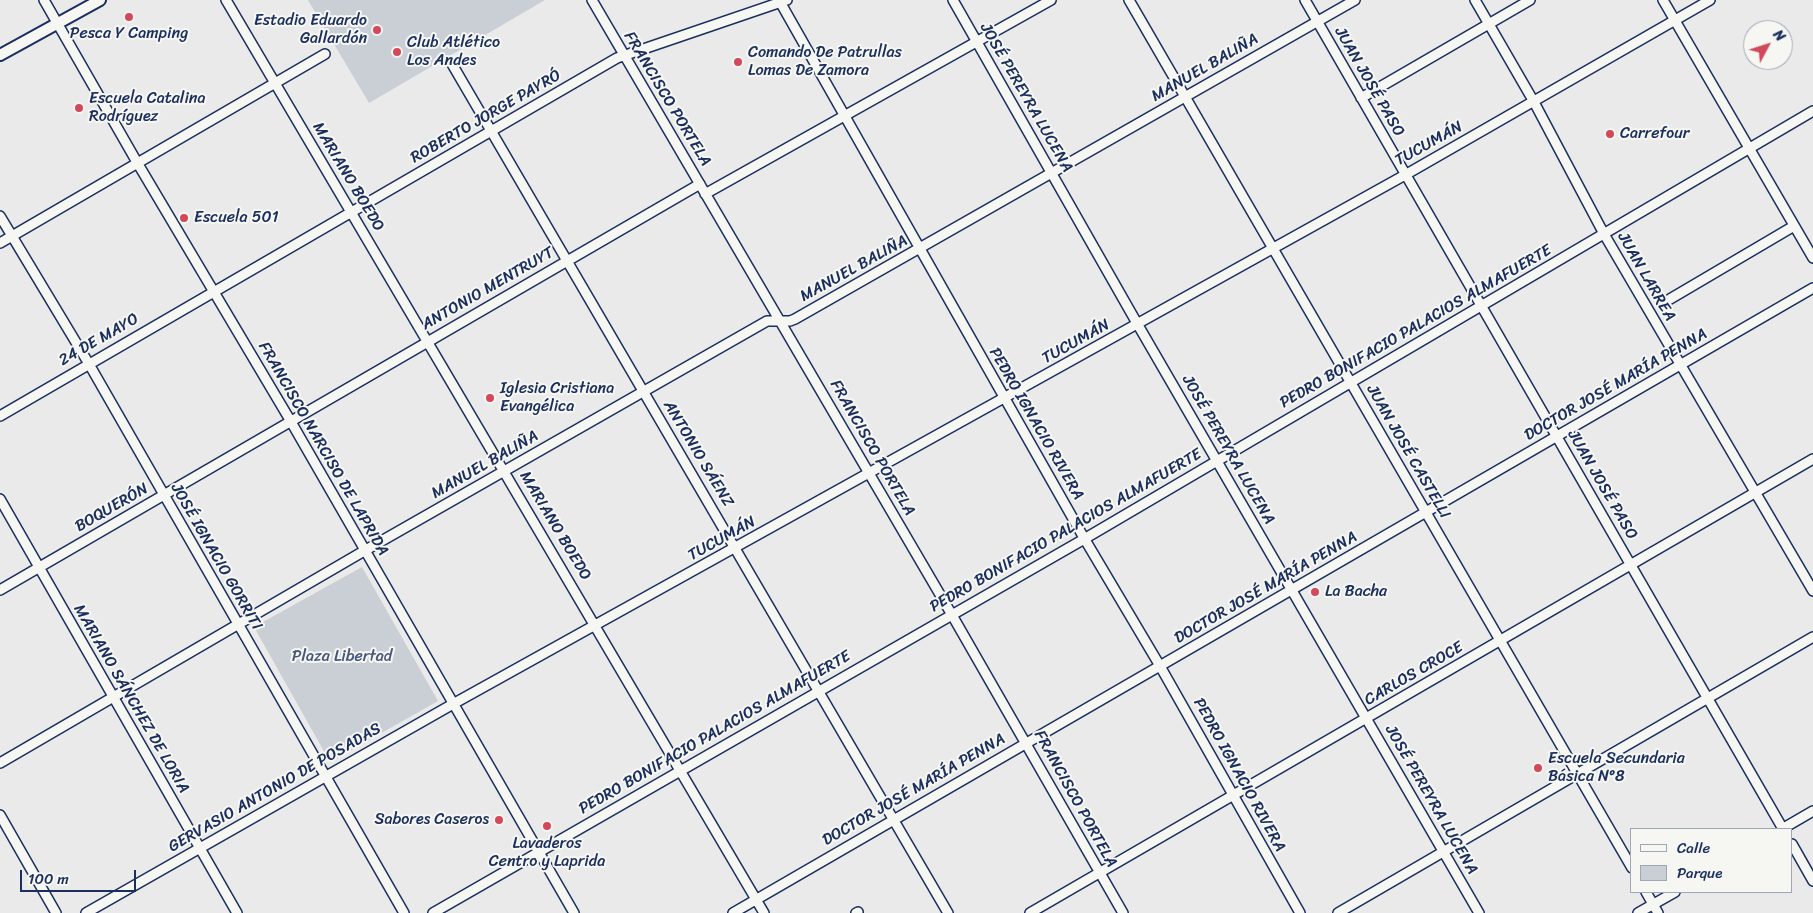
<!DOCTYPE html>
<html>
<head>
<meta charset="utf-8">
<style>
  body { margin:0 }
  #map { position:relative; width:1813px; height:913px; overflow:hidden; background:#e9eae9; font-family:Sriracha,sans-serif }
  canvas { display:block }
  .legend { position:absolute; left:1630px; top:828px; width:162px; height:65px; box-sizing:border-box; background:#f6f6f2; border:1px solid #9ea6b7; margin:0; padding:6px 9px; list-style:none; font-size:15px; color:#1b2f5e }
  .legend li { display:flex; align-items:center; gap:10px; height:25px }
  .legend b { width:25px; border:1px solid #9ea6b7 }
  .north { position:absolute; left:1743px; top:20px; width:50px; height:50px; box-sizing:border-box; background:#f6f6f2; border:1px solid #9ea6b7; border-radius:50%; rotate:50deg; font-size:14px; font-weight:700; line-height:20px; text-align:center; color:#1b2f5e }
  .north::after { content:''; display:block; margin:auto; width:18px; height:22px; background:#d1495b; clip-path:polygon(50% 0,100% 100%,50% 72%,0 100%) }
  .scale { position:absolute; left:20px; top:870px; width:116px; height:22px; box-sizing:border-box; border:2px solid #1b2f5e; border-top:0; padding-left:6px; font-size:15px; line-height:18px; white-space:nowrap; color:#1b2f5e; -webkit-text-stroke:4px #f6f6f2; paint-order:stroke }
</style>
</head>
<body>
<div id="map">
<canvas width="1813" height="913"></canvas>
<ul class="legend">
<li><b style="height:6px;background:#f6f6f2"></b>Calle</li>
<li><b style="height:14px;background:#caced5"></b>Parque</li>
</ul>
<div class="north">N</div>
<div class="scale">100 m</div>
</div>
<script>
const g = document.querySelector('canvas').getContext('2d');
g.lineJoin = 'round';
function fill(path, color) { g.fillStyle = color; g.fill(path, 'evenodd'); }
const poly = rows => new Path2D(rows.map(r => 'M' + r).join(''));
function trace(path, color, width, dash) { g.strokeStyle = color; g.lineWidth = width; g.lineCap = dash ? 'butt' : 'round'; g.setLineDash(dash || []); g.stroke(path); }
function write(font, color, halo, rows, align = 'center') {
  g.font = font + ' Sriracha,sans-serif'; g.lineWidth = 4; g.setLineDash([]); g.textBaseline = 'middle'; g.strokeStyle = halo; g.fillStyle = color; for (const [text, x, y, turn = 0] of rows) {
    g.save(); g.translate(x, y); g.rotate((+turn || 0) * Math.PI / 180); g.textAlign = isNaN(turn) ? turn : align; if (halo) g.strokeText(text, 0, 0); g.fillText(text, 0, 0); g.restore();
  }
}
fill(poly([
  [308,0,545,0,369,103],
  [362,567,438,701,330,762,254,627]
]), '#caced5');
const minor = poly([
  [44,0,138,164,290,420,574,913],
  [226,0,764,913],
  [592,0,952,615,1123,913],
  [779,0,1084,538,1160,666,1300,913],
  [953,0,1138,325,1479,913],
  [1129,0,1632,868],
  [1305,0,1783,829],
  [1475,0,1534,102,1604,234,1813,591],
  [1663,0,1813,258],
  [452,64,948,913],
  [1361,98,1530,0],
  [705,194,1051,0],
  [0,216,89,364,404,913],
  [0,243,325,54],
  [1670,299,1794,226],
  [0,416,617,58,787,0],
  [0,499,237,913],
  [0,590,700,184],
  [0,763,364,551,767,321,790,321,795,319,1355,0],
  [0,815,56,913],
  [1782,829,1813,811],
  [1792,844,1813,881],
  [1646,892,1658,913],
  [86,913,453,704,1405,175,1710,0],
  [433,913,1079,542,1813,111],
  [733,913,1813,288],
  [856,913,858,912],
  [1030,913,1813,459],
  [1338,913,1813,637],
  [1638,913,1675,892]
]);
const major = poly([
  [0,55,100,0]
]);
trace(minor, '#1b2f5e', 12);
trace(major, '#1b2f5e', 14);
trace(minor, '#f6f6f2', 9);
trace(major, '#f6f6f2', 10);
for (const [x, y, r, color] of [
  [129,17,5,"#d1495b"],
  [377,30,5,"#d1495b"],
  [397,52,5,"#d1495b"],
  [738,62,5,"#d1495b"],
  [79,108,5,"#d1495b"],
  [1610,134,5,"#d1495b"],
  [184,218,5,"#d1495b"],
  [490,398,5,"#d1495b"],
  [1315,592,5,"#d1495b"],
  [1538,768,5,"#d1495b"],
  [499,820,5,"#d1495b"],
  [547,826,5,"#d1495b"]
]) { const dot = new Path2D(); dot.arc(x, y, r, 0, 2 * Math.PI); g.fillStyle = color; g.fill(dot); trace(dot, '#f6f6f2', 2); }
write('16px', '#1b2f5e', '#f6f6f2', [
  ["Estadio Eduardo",367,21,"right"],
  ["Gallardón",367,39,"right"],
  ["Pesca Y Camping",129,34,"center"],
  ["Club Atlético",407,43],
  ["Los Andes",407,61],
  ["Comando De Patrullas",748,53],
  ["Lomas De Zamora",748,71],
  ["Escuela Catalina",89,99],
  ["Rodríguez",89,117],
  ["Carrefour",1620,134],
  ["Escuela 501",194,218],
  ["Iglesia Cristiana",500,389],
  ["Evangélica",500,407],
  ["La Bacha",1325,592],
  ["Escuela Secundaria",1548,759],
  ["Básica Nº8",1548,777],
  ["Sabores Caseros",489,820,"right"],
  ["Lavaderos",547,844,"center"],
  ["Centro y Laprida",547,862,"center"]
], 'left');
write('16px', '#1b2f5e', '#f6f6f2', [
  ["MANUEL BALIÑA",1205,68,-30],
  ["JUAN JOSÉ PASO",1369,82,60],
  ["JOSÉ PEREYRA LUCENA",1026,98,60],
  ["FRANCISCO PORTELA",667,99,59],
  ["ROBERTO JORGE PAYRÓ",486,117,-30],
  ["TUCUMÁN",1429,144,-29],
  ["MARIANO BOEDO",348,177,59],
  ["MANUEL BALIÑA",854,269,-29],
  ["JUAN LARREA",1646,277,60],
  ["ANTONIO MENTRUYT",488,289,-30],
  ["PEDRO BONIFACIO PALACIOS ALMAFUERTE",1416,327,-30],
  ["24 DE MAYO",99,340,-30],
  ["TUCUMÁN",1076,342,-29],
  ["DOCTOR JOSÉ MARÍA PENNA",1616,385,-30],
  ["PEDRO IGNACIO RIVERA",1036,424,60],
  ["FRANCISCO PORTELA",872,448,60],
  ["FRANCISCO NARCISO DE LAPRIDA",323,449,60],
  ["JOSÉ PEREYRA LUCENA",1228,450,60],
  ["JUAN JOSÉ CASTELLI",1408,452,60],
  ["ANTONIO SÁENZ",698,454,59],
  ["MANUEL BALIÑA",485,465,-30],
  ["JUAN JOSÉ PASO",1602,485,60],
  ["BOQUERÓN",112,508,-30],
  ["MARIANO BOEDO",555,526,59],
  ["PEDRO BONIFACIO PALACIOS ALMAFUERTE",1066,531,-30],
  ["TUCUMÁN",722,539,-29],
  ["JOSÉ IGNACIO GORRITI",216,557,60],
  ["DOCTOR JOSÉ MARÍA PENNA",1266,588,-30],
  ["CARLOS CROCE",1414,674,-30],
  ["MARIANO SÁNCHEZ DE LORIA",131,699,60],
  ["PEDRO BONIFACIO PALACIOS ALMAFUERTE",715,733,-30],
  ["PEDRO IGNACIO RIVERA",1239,775,61],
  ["GERVASIO ANTONIO DE POSADAS",275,788,-30],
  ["DOCTOR JOSÉ MARÍA PENNA",914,790,-30],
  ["FRANCISCO PORTELA",1075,799,61],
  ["JOSÉ PEREYRA LUCENA",1431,800,60]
]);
write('16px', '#47577c', '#f6f6f2', [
  ["Plaza Libertad",342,657]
]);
</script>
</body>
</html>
